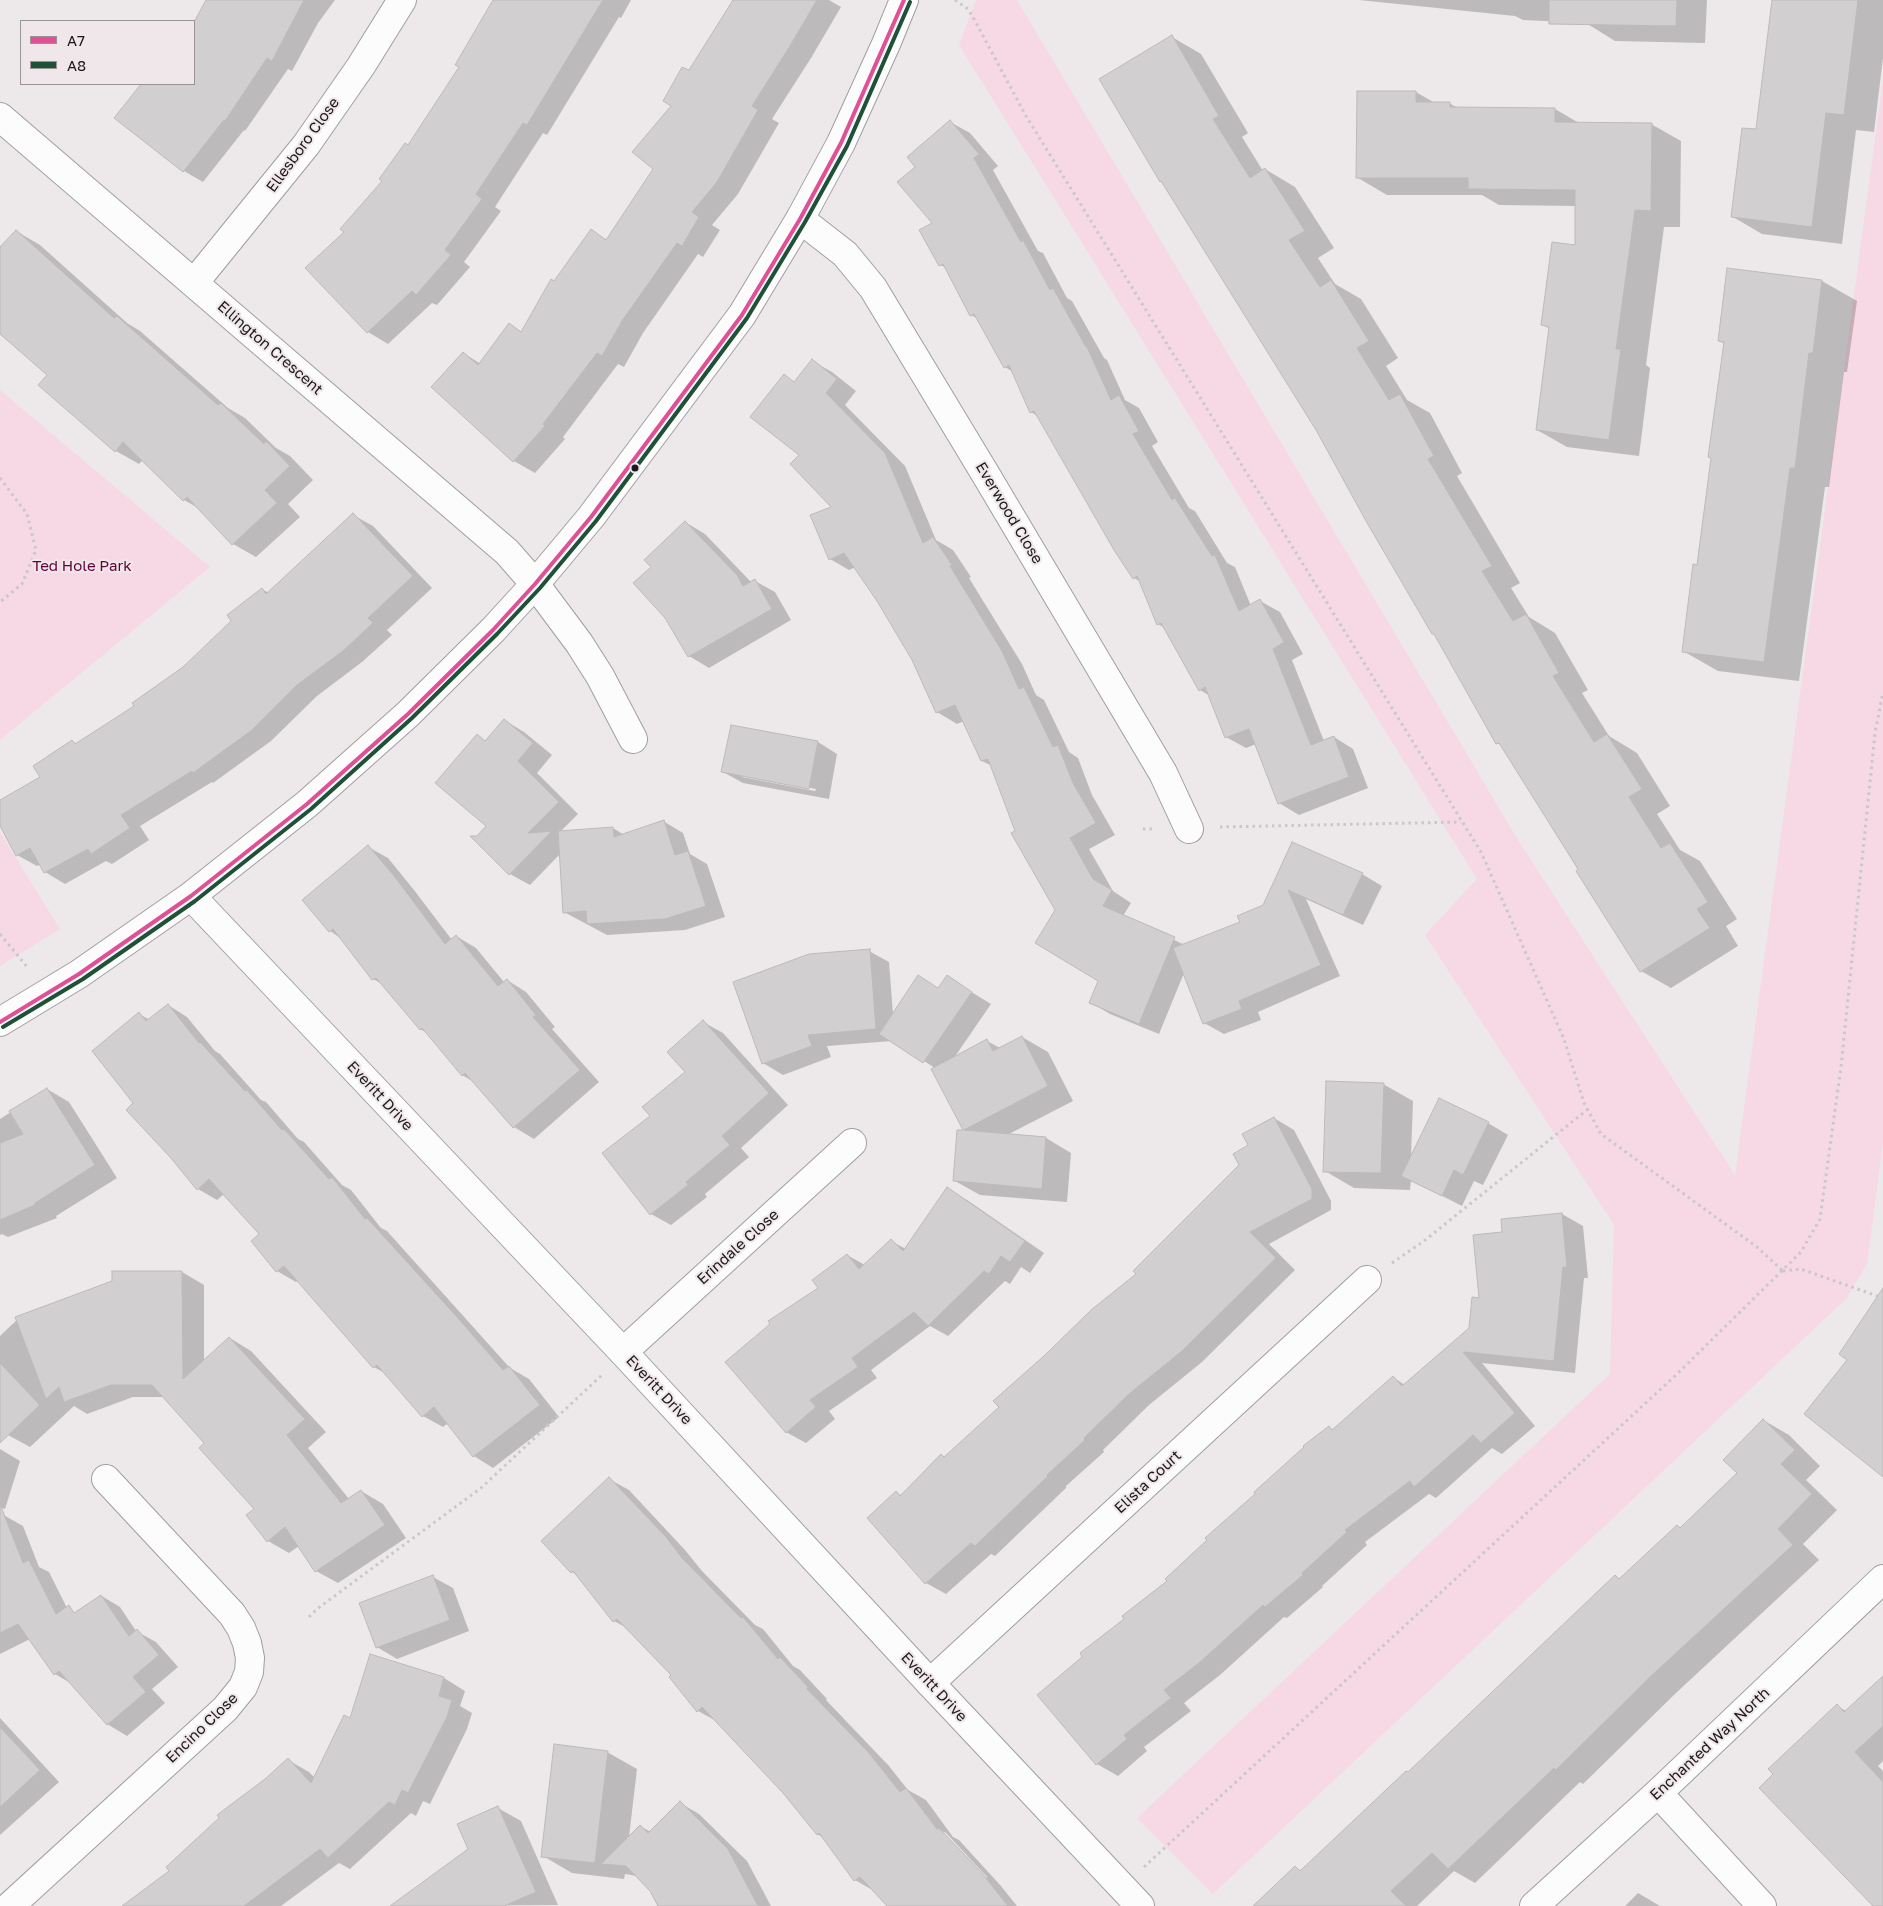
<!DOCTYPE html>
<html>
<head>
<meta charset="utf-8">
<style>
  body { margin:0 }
  #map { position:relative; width:1883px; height:1906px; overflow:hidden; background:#ede9eb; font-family:"Golos Text",sans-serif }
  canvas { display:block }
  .legend { position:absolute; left:20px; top:20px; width:175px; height:65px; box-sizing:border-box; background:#efe7ea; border:1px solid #9a9496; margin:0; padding:6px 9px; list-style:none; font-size:15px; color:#1b1819 }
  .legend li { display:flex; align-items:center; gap:10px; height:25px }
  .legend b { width:25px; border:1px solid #9a9496 }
</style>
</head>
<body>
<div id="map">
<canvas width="1883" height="1906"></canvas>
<ul class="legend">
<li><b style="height:6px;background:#e15095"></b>A7</li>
<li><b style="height:6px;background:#1f5136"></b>A8</li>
</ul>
</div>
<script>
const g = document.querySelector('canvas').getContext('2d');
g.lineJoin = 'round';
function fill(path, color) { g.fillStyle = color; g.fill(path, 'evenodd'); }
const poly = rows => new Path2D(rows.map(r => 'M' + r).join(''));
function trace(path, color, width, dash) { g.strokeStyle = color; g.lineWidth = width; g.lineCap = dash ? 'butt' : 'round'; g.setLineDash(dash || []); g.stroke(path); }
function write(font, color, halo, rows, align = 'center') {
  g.font = font + ' "Golos Text",sans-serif'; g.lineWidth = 4; g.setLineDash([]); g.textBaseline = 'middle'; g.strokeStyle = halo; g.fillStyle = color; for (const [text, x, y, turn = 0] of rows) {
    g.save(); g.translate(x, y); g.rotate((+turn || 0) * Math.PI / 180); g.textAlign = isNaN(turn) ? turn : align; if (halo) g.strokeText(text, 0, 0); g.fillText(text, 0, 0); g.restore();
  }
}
fill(poly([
  [976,0,1017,0,1520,843,1735,1175,1883,80,1883,1143,1867,1264,1846,1299,1213,1894,1137,1818,1610,1374,1614,1225,1425,935,1477,879,959,45],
  [0,390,210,567,0,740],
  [0,832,60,929,0,966]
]), '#f6d9e4');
fill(poly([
  [207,0,335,0,318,23,292,71,288,69,245,131,244,130,203,182,184,171,116,117,143,84,194,84,194,25],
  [495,0,631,0,621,18,619,17,547,135,543,133,495,207,501,211,464,262,470,267,437,305,432,303,388,344,368,332,307,268,346,232,384,181,461,67],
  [735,0,829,0,841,7,811,58,772,119,779,123,738,194,712,225,720,230,703,257,698,254,643,333,624,367,618,364,563,437,565,439,535,473,514,461,463,353,481,364,510,325,522,332,591,231,607,240,655,169,673,106,689,72],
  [1359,0,1707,0,1705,43,1615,41,1586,23,1523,20,1515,16],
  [1812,0,1883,0,1883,58,1874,132,1856,130,1842,244,1762,234,1733,217,1757,131],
  [1172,37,1201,54,1248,133,1242,137,1263,171,1265,169,1295,187,1334,248,1318,258,1335,284,1361,299,1398,358,1386,366,1407,400,1430,413,1462,473,1457,476,1520,583,1511,588,1529,617,1555,633,1588,690,1582,693,1609,736,1637,753,1670,806,1657,814,1680,850,1700,861,1737,919,1726,926,1738,946,1671,988,1641,971,1502,746,1497,743,1317,430,1163,183,1160,181],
  [1416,92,1435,103,1449,103,1458,108,1555,109,1579,123,1651,124,1681,141,1680,227,1664,227,1646,365,1650,368,1639,456,1567,447,1537,430,1550,329,1543,325,1576,246,1575,206,1499,205,1482,195,1387,195,1358,178],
  [950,122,970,133,998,166,993,170,1038,251,1043,253,1067,298,1072,301,1104,358,1107,360,1125,400,1139,408,1158,442,1152,446,1189,508,1195,511,1227,563,1235,567,1251,606,1260,601,1280,612,1303,654,1292,660,1324,741,1334,737,1353,749,1368,788,1299,815,1279,803,1256,744,1246,748,1226,737,1210,696,1200,690,1165,628,1158,624,1141,582,1134,578,1039,417,1031,412,1013,372,1005,367,978,319,971,315,947,268,940,265,934,223,917,167],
  [16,231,40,245,127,323,140,331,228,408,245,418,276,448,290,456,313,480,288,504,300,517,256,557,233,544,200,509,184,500,143,460,139,464,116,451,48,375,0,331,0,249],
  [1728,270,1822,281,1857,301,1847,372,1844,372,1829,487,1825,487,1799,681,1718,671,1683,651,1698,566,1712,458,1725,344,1719,341],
  [812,361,832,372,856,391,845,405,905,466,936,540,953,550,971,577,969,578,1022,664,1036,695,1044,700,1069,752,1078,758,1092,795,1115,835,1089,849,1113,891,1131,903,1123,916,1185,945,1241,922,1264,906,1293,843,1362,874,1382,886,1363,925,1306,899,1340,976,1258,1012,1261,1020,1224,1034,1204,1023,1184,973,1159,1034,1110,1014,1090,1002,1099,980,1056,910,1017,831,992,766,982,761,964,721,957,724,937,712,913,659,878,600,856,567,849,570,830,559,833,507,801,455,784,376,795,382],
  [353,515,373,526,432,588,387,630,392,635,362,662,317,696,271,741,213,783,212,782,140,826,149,840,112,864,106,861,65,884,45,872,41,864,37,866,17,855,0,824,0,801,42,778,72,742,77,744,136,707,184,668,233,621,262,589,269,593],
  [685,522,705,534,752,583,755,581,775,592,791,620,709,668,689,656,653,567],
  [504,720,524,732,552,755,537,773,578,814,560,832,613,828,624,835,663,821,683,833,690,854,707,864,725,917,685,930,607,935,564,912,561,853,530,885,510,874,477,837,488,826,477,736,486,741],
  [818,742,837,754,829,799,743,783,723,772],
  [742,775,816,789,815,791,742,777],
  [368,847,388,858,414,890,452,940,456,936,476,948,504,982,507,980,526,992,555,1027,552,1029,599,1082,534,1139,514,1127,474,1082,462,1075,429,1034,420,1029,384,985,373,979,342,939,330,931],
  [869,951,889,962,893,1014,939,989,947,977,991,1004,954,1058,987,1041,1000,1048,1022,1037,1048,1052,1073,1101,1007,1135,1046,1138,1071,1153,1067,1202,980,1195,955,1181,965,1131,933,1069,935,1068,892,1041,827,1046,831,1057,783,1075,763,1063],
  [168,1005,187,1017,215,1051,220,1054,261,1100,266,1102,298,1139,304,1142,342,1185,351,1190,381,1228,387,1231,510,1368,529,1379,559,1417,493,1468,474,1456,448,1423,443,1427,423,1416,388,1375,374,1367,299,1280,296,1282,277,1271,261,1234,224,1194,217,1200,198,1189,135,1103,139,1014,150,1020],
  [703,1022,723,1033,788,1105,741,1148,749,1157,705,1194,707,1197,671,1225,651,1214,652,1116,686,1072],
  [1383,1084,1413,1101,1411,1157,1488,1123,1508,1135,1483,1185,1474,1181,1462,1206,1411,1180,1410,1190,1354,1188,1325,1171],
  [47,1089,69,1102,117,1178,56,1216,57,1218,8,1237,2,1234,0,1235,0,1119],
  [1274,1118,1294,1130,1331,1201,1331,1210,1269,1244,1295,1270,1202,1362,1149,1405,1103,1450,1104,1452,1066,1486,1066,1488,995,1556,991,1554,946,1594,926,1583,897,1493,902,1496,945,1458,1000,1407,1138,1274,1240,1165,1250,1146],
  [947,1189,967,1200,1044,1253,1030,1273,1021,1267,1010,1284,1005,1281,948,1336,930,1326,871,1370,877,1378,829,1411,835,1419,806,1443,786,1432,820,1288,847,1255,865,1265,891,1241,906,1249],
  [1562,1214,1583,1226,1588,1278,1584,1278,1575,1373,1482,1363,1535,1426,1502,1454,1492,1448,1436,1498,1429,1494,1365,1542,1367,1545,1322,1586,1323,1587,1287,1618,1284,1617,1220,1675,1184,1703,1191,1711,1144,1747,1147,1751,1118,1776,1097,1764,1039,1696,1169,1581,1329,1428,1333,1430,1394,1378,1405,1385,1470,1329,1503,1233],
  [182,1272,204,1285,204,1361,230,1338,251,1351,326,1432,308,1448,349,1499,361,1491,383,1504,406,1538,338,1583,316,1571,299,1546,289,1553,268,1541,255,1509,206,1443,164,1397,133,1397,87,1414,74,1406,30,1447,8,1435,0,1426,0,1336,20,1317,113,1282,113,1273],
  [1763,1420,1789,1435,1820,1466,1806,1480,1837,1510,1803,1544,1819,1560,1676,1693,1583,1784,1580,1782,1475,1883,1454,1871,1417,1906,1255,1906,1295,1867,1302,1871,1408,1774,1615,1576,1621,1579,1677,1526,1681,1528,1738,1473],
  [0,1449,20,1461,5,1509,0,1508],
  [609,1479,629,1490,685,1550,702,1571,755,1625,763,1629,793,1666,800,1670,827,1699,826,1700,889,1766,908,1790,926,1800,953,1837,959,1840,1001,1886,1017,1906,888,1906,876,1892,855,1880,824,1838,817,1834,784,1792,718,1722,698,1711,673,1676,627,1628,614,1621,580,1577,572,1572],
  [940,1830,946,1833,987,1877,985,1879],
  [0,1513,23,1526,39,1567,49,1572,72,1618,0,1654],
  [433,1577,453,1588,469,1631,397,1659,377,1647],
  [100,1595,120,1607,136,1631,156,1642,178,1667,152,1689,165,1703,127,1736,107,1724,72,1684,55,1674,39,1651],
  [371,1656,444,1678,465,1691,460,1706,472,1713,467,1729,430,1804,423,1801,416,1816,411,1813,350,1869,339,1863,281,1906,131,1906,171,1871,288,1760,309,1772,315,1778,351,1720],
  [1883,1677,1883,1761,1878,1766,1883,1771,1883,1906,1874,1906,1837,1706,1846,1711],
  [0,1718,59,1782,0,1835],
  [607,1752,637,1769,629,1837,640,1826,651,1832,680,1803,699,1814,747,1861,771,1906,660,1906,651,1890,637,1876,625,1874,624,1879,572,1873,543,1856],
  [498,1808,521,1821,558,1905,408,1906,469,1849],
  [1638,1893,1660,1906,1625,1906]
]), '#0003');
const building = poly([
  [206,0,304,0,272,61,267,58,225,121,224,120,183,172,114,118,141,84,194,84,194,22,206,0],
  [493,0,603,0,527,125,523,123,476,194,482,199,445,250,451,255,416,295,412,291,367,333,305,268,344,232,340,229,382,181,379,179,405,143,408,145,459,67,455,65,493,0],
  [733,0,817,0,790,46,752,106,758,110,717,182,692,212,699,217,682,246,677,243,622,321,602,356,597,353,543,424,545,426,513,462,431,387,463,352,478,365,509,323,521,332,551,279,554,281,591,229,606,240,653,169,632,152,671,106,663,101,682,67,689,70,733,0],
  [1549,0,1677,0,1676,26,1549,24,1549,0],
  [1772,0,1858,0,1844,115,1826,113,1812,227,1731,217,1742,128,1756,129,1772,0],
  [1172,35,1219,116,1213,119,1250,178,1265,168,1305,231,1289,240,1320,287,1331,280,1369,341,1357,348,1389,400,1400,394,1434,456,1428,459,1492,566,1482,571,1513,621,1526,614,1559,673,1553,676,1594,742,1607,734,1642,789,1629,797,1661,848,1670,843,1708,902,1697,909,1710,928,1640,972,1576,871,1578,869,1499,743,1496,744,1434,634,1432,634,1366,521,1316,430,1161,181,1160,182,1099,79,1172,35],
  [1357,91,1416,91,1416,102,1450,102,1450,107,1555,108,1555,122,1652,123,1651,211,1635,210,1616,349,1621,349,1609,440,1536,430,1549,327,1541,325,1552,242,1575,245,1575,190,1468,189,1468,178,1356,178,1357,91],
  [950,120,979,154,974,158,1021,242,1023,240,1050,290,1053,288,1086,347,1087,347,1111,400,1119,395,1139,431,1133,434,1172,500,1175,498,1212,556,1215,555,1239,611,1260,599,1284,642,1273,649,1311,745,1334,736,1349,777,1278,804,1249,729,1225,738,1205,687,1199,691,1161,623,1157,625,1137,576,1133,579,1114,550,1034,411,1030,413,1009,365,1004,368,974,314,970,316,943,264,939,266,919,230,932,223,897,182,915,167,907,157,950,120],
  [16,230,114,318,117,316,218,405,221,403,264,444,266,441,290,466,265,490,277,503,232,545,187,497,183,501,123,442,115,452,38,385,47,375,0,334,0,247,16,230],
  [1727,268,1822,280,1813,353,1809,353,1795,468,1790,468,1764,662,1682,652,1693,564,1697,565,1711,458,1708,457,1724,342,1718,341,1727,268],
  [812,359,837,379,826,393,885,453,923,543,933,537,952,565,950,566,1002,651,1019,689,1024,687,1053,747,1058,745,1073,783,1096,823,1070,838,1093,879,1112,890,1103,906,1175,937,1139,1024,1089,1003,1098,981,1035,943,1055,910,1011,833,1015,831,988,759,981,761,955,705,936,713,912,660,877,601,844,553,829,560,810,515,831,507,790,464,799,455,750,417,784,374,794,382,812,359],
  [353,513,413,576,368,618,373,623,343,651,297,685,252,730,193,773,192,771,121,815,130,828,91,854,88,849,44,873,30,848,16,856,0,826,0,800,40,777,33,766,72,740,75,744,134,706,132,703,183,667,231,621,227,615,262,588,266,594,353,513],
  [685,521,737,575,743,586,755,579,772,609,688,657,665,618,633,583,651,567,644,560,685,521],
  [504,719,533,743,518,761,559,802,528,833,552,831,509,875,470,836,477,836,486,826,435,783,477,734,485,741,504,719],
  [731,725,818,741,809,789,721,772,731,725],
  [664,820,675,855,688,851,706,906,665,919,587,924,586,911,563,913,558,831,613,827,614,837,664,820],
  [1292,842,1363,873,1343,915,1288,890,1321,965,1239,1001,1242,1009,1203,1024,1173,948,1240,922,1237,916,1263,905,1292,842],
  [368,845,395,877,445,944,456,935,498,986,507,979,536,1015,533,1017,580,1070,513,1128,465,1073,462,1076,422,1028,420,1030,376,978,372,980,333,929,329,932,302,900,368,845],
  [870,949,876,1029,808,1035,812,1046,762,1064,733,982,809,954,870,949],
  [918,975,938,988,947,975,972,992,923,1063,879,1034,918,975],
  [168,1004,199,1043,200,1042,245,1091,247,1090,282,1130,284,1129,329,1179,332,1177,365,1219,367,1218,458,1318,503,1370,509,1366,540,1405,473,1457,434,1407,422,1417,377,1365,373,1368,284,1266,276,1272,251,1241,259,1234,209,1179,197,1190,170,1157,126,1110,133,1103,92,1051,139,1012,146,1021,168,1004],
  [703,1020,769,1093,722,1136,730,1145,686,1182,688,1185,650,1215,602,1153,650,1116,642,1107,685,1072,667,1052,703,1020],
  [1022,1036,1048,1086,964,1130,1046,1137,1042,1189,953,1181,957,1130,963,1130,931,1069,987,1039,993,1051,1022,1036],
  [1326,1081,1384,1083,1381,1173,1323,1172,1326,1081],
  [47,1088,95,1165,35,1203,35,1205,0,1220,0,1143,23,1134,9,1111,47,1088],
  [1439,1098,1489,1122,1463,1175,1454,1170,1442,1196,1401,1176,1439,1098],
  [1274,1117,1312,1189,1312,1199,1250,1232,1276,1258,1182,1351,1129,1394,1084,1438,1085,1440,1047,1475,1048,1476,975,1546,971,1543,925,1584,867,1518,896,1491,900,1496,941,1454,944,1457,999,1407,993,1401,1045,1355,1091,1310,1136,1274,1133,1271,1239,1165,1233,1154,1248,1145,1242,1134,1274,1117],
  [947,1187,1025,1241,1010,1262,1001,1256,989,1274,984,1271,928,1326,914,1312,852,1358,858,1367,810,1400,816,1407,786,1433,725,1362,770,1324,768,1321,818,1288,812,1280,847,1254,859,1269,891,1239,903,1251,947,1187],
  [1562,1213,1567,1267,1563,1267,1554,1361,1463,1352,1515,1413,1481,1443,1473,1435,1414,1487,1410,1481,1345,1530,1347,1532,1302,1573,1303,1575,1265,1607,1263,1605,1199,1663,1164,1690,1171,1698,1124,1735,1127,1739,1096,1765,1037,1695,1082,1657,1080,1653,1124,1619,1122,1616,1167,1581,1165,1579,1207,1540,1205,1538,1255,1494,1254,1492,1304,1447,1303,1446,1329,1426,1332,1430,1393,1376,1402,1386,1469,1328,1472,1297,1479,1298,1473,1235,1502,1232,1501,1219,1562,1213],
  [112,1271,182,1271,183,1379,229,1337,305,1419,287,1435,341,1503,361,1490,385,1525,315,1572,285,1527,267,1542,246,1515,254,1509,199,1448,204,1443,152,1385,111,1385,64,1402,59,1387,46,1399,15,1317,112,1281,112,1271],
  [1883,1288,1883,1477,1804,1414,1847,1360,1839,1354,1883,1288],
  [0,1363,40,1405,0,1443,0,1363],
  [1763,1419,1795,1450,1781,1464,1812,1494,1778,1529,1793,1545,1649,1678,1556,1770,1554,1768,1448,1869,1432,1853,1391,1891,1406,1906,1253,1906,1295,1866,1300,1871,1406,1771,1408,1772,1615,1575,1619,1579,1677,1525,1680,1528,1737,1473,1723,1460,1763,1419],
  [609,1477,666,1537,682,1558,741,1618,743,1617,778,1659,780,1657,808,1687,807,1689,869,1753,900,1792,906,1788,937,1829,939,1828,982,1873,1008,1906,887,1906,860,1877,854,1881,819,1833,817,1835,783,1793,702,1707,697,1712,669,1677,671,1675,617,1619,613,1622,573,1571,571,1573,541,1541,609,1477],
  [0,1509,2,1509,23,1563,29,1560,56,1614,69,1605,74,1613,101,1595,129,1636,137,1629,159,1655,133,1677,146,1692,107,1725,59,1671,54,1675,18,1624,0,1633,0,1509],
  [433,1575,450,1620,376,1648,359,1603,433,1575],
  [370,1654,444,1677,439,1696,452,1700,447,1717,408,1793,402,1790,395,1805,389,1802,328,1858,320,1849,244,1906,122,1906,169,1871,166,1867,219,1818,217,1815,265,1779,288,1758,311,1783,344,1715,350,1718,370,1654],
  [1883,1676,1883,1726,1855,1752,1883,1782,1883,1906,1873,1906,1759,1788,1773,1774,1768,1769,1837,1704,1844,1712,1883,1676],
  [0,1727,40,1770,0,1807,0,1727],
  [554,1744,608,1751,595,1863,541,1857,554,1744],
  [680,1801,728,1849,758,1906,658,1906,650,1891,626,1866,601,1864,640,1825,648,1833,680,1801],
  [498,1806,536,1892,504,1906,390,1906,468,1849,457,1824,498,1806]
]);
fill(building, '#d2cfd0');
trace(building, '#bdb9bb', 1);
const street = poly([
  [0,117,507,552,535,584,579,643,600,676,633,739],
  [800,219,845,254,873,288,986,475,1163,773,1189,829],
  [194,283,306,145,361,66,402,0],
  [623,1352,852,1143],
  [930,1683,1367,1280],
  [1658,1793,1762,1906],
  [10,1906,225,1709,243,1687,249,1672,250,1658,247,1643,241,1628,232,1614,106,1479],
  [1534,1906,1658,1793,1883,1579]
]);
const secondary = poly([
  [191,896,623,1352,930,1683,1140,1906],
  [0,1022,79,974,191,896,307,804,408,714,493,630,535,584,591,517,742,315,800,219,841,143,886,44,904,0]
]);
trace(street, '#a19e9f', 30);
trace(secondary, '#a19e9f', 30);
trace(poly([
  [955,0,968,9,974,19,1026,116,1481,852,1564,1039,1584,1103,1601,1134,1757,1247,1783,1271],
  [0,478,27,514,36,550,22,584,0,602],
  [1220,827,1461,822],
  [1143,829,1154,829],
  [0,934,28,968],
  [1392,1263,1424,1241,1588,1109],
  [1783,1271,1801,1269,1883,1298],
  [309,1617,317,1609,481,1488,603,1374],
  [1144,1867,1676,1375,1801,1252,1820,1219,1841,1067,1875,733,1883,692]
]), '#c9c7c8', 3, [2.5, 4]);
trace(street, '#fcfcfc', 28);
trace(secondary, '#fcfcfc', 28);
trace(poly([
  [0,1022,79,974,191,896,307,804,408,714,493,630,535,584,591,517,742,315,800,219,841,143,904,0]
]), '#e15095', 4);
trace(poly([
  [3,1027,83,979,195,901,311,809,412,718,497,634,540,588,596,521,747,318,805,222,847,146,910,2]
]), '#1f5136', 4);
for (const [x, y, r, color] of [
  [635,468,4.5,"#1b1819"]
]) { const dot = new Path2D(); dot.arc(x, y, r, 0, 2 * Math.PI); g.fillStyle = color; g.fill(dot); trace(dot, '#efe7ea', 2); }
write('15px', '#1b1819', '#efe7ea', [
  ["Ellesboro Close",303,145,-54],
  ["Ellington Crescent",270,348,41],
  ["Everwood Close",1009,513,59],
  ["Everitt Drive",380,1096,47],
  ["Erindale Close",738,1247,-42],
  ["Everitt Drive",659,1390,47],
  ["Elista Court",1148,1482,-43],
  ["Everitt Drive",934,1687,47],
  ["Encino Close",202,1728,-44],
  ["Enchanted Way North",1710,1744,-43]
]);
write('15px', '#610137', '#efe7ea', [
  ["Ted Hole Park",82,566]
]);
</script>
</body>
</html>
